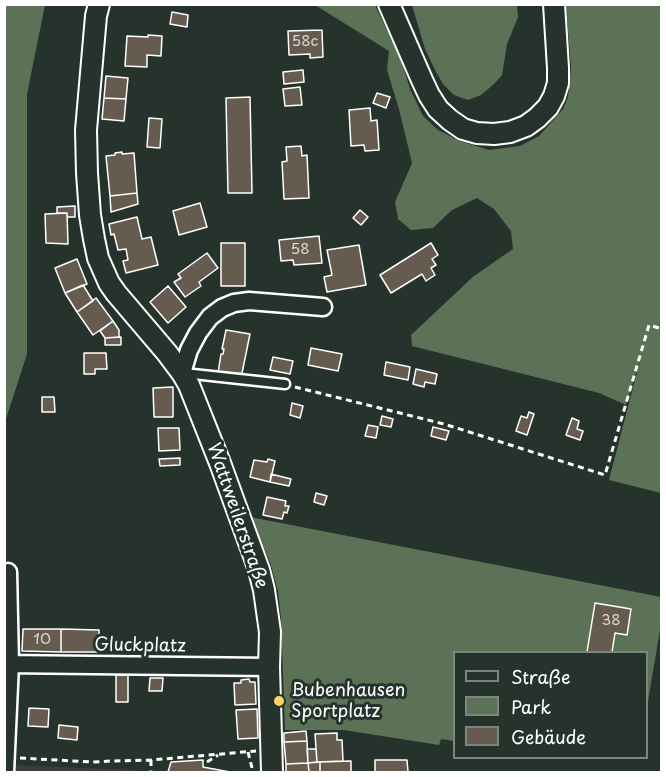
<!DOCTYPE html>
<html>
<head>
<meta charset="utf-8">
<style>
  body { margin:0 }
  #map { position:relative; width:666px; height:777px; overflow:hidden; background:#26332d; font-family:"Playpen Sans",sans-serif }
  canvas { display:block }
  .frame { position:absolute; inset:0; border:6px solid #fff; pointer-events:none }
  .legend { position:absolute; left:453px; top:651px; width:195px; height:108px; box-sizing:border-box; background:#26332d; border:2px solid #7d8581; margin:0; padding:8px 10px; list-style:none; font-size:18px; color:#fff }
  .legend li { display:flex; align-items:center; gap:12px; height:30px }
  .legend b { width:30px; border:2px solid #7d8581 }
</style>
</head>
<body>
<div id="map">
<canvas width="666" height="777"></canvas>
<div class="frame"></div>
<ul class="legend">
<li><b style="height:8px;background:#26332d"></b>Straße</li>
<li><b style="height:16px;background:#5c7257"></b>Park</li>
<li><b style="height:16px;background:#655b4f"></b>Gebäude</li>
</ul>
</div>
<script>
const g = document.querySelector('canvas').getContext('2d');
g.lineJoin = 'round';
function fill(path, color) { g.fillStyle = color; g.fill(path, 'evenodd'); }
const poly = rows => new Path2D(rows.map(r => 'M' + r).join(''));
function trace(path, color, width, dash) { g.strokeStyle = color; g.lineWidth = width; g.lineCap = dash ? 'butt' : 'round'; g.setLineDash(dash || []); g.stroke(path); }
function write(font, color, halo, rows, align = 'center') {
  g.font = font + ' "Playpen Sans",sans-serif'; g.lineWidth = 6; g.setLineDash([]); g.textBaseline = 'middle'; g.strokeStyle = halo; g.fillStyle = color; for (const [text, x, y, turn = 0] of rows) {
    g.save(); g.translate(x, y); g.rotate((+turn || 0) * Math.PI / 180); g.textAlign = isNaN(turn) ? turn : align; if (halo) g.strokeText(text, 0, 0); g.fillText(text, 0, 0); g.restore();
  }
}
fill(poly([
  [15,765,134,770,136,772,15,772]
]), '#393f37');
fill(poly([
  [5,4,45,5,27,94,27,354,5,422],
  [315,5,375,5,401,60,410,89,423,116,438,130,460,141,489,150,520,146,539,136,563,109,568,97,571,67,566,5,661,5,661,493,609,480,642,353,626,405,599,393,412,346,411,335,474,276,513,249,511,231,494,209,477,198,452,210,433,228,411,230,398,219,395,202,412,163,399,109,387,70,389,51],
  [412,5,517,5,518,17,507,44,502,75,494,84,481,95,468,100,454,95,443,84,435,70,425,49],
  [250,517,661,597,661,624,647,707,646,652,454,652,454,741,441,739,439,745,344,730,285,730,281,618,278,591,270,562]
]), '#5c7257');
const building = poly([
  [172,12,188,15,187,27,170,24,172,12],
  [322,30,323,57,310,58,310,54,289,55,288,31,322,30],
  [148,35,162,36,161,56,147,55,147,67,125,66,127,36,148,37,148,35],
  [303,70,304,82,284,84,283,72,303,70],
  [106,76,128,78,126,99,104,98,106,76],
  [300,87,302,105,285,106,283,89,300,87],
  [377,93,390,97,386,108,373,103,377,93],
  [250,97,252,193,228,193,226,98,250,97],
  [104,98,126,99,124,121,102,119,104,98],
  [370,108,371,121,377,120,379,150,365,151,364,145,351,146,349,110,370,108],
  [149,118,162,119,160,148,147,147,149,118],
  [301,146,302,156,307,155,309,198,284,199,282,162,287,161,286,147,301,146],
  [122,152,122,154,134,153,137,193,110,196,106,156,115,155,115,153,122,152],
  [137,193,138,204,111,212,110,196,137,193],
  [200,203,207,227,179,235,173,211,200,203],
  [75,206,75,217,67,217,67,213,57,213,57,207,75,206],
  [360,210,368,217,361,225,353,218,360,210],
  [67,213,68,244,46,243,45,214,67,213],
  [137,217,142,239,151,237,158,265,126,273,123,261,128,260,126,249,118,250,114,234,111,235,109,224,137,217],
  [319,236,322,263,294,265,293,260,281,261,279,240,319,236],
  [221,243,245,243,245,286,221,286,221,243],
  [431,243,438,255,432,259,436,265,431,268,435,275,426,281,422,274,391,293,380,275,431,243],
  [359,245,366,285,327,292,324,277,332,275,327,250,359,245],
  [207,253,218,268,199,282,201,286,185,297,174,282,181,278,178,274,207,253],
  [77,259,87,284,65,293,55,268,77,259],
  [83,285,93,301,77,312,65,293,83,285],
  [168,286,186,307,168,323,150,302,168,286],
  [96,298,113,321,93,335,77,312,96,298],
  [113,321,119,330,119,337,105,338,100,331,113,321],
  [226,330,250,334,241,378,218,373,221,354,223,354,224,349,222,349,226,330],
  [121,337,121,345,105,345,105,338,121,337],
  [311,348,342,354,338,371,308,365,311,348],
  [84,353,106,353,107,369,95,369,95,374,84,374,84,353],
  [273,357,293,361,290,374,270,370,273,357],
  [386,362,410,367,408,380,384,375,386,362],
  [416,369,437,374,435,384,425,382,424,387,413,384,416,369],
  [173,387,173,417,154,417,153,388,173,387],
  [42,397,54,397,55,412,42,412,42,397],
  [292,403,303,406,300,418,290,415,292,403],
  [529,412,534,414,527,435,516,431,521,416,527,418,529,412],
  [382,416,393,419,391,427,380,425,382,416],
  [572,418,579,421,577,429,583,431,580,440,566,435,572,418],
  [368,425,378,427,376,438,365,436,368,425],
  [433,427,449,431,446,440,431,436,433,427],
  [158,428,179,428,180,450,159,451,158,428],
  [180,458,180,465,160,466,159,459,180,458],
  [268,459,275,461,270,482,250,477,254,460,267,462,268,459],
  [271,474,291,479,289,486,270,482,271,474],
  [316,493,327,496,324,505,314,502,316,493],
  [267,497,286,501,285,506,289,506,287,513,284,512,282,519,263,515,267,497],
  [595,603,631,609,627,635,615,633,612,652,587,652,595,603],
  [23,629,61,629,61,652,22,651,23,629],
  [61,629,99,630,99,652,61,652,61,629],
  [116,675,128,675,128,702,116,702,116,675],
  [150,678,163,678,162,691,149,691,150,678],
  [249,679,250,682,255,682,256,704,235,705,234,683,241,683,241,680,249,679],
  [29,708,49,709,48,727,28,726,29,708],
  [257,709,258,738,238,739,236,710,257,709],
  [59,725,78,727,77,740,58,738,59,725],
  [306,731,307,741,284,742,284,733,306,731],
  [337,733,337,740,342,740,343,761,317,762,315,734,337,733],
  [307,741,308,763,286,764,284,742,307,741],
  [307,749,316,749,317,762,308,763,307,749],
  [203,760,203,767,230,772,168,772,171,762,203,760],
  [375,760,407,760,408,772,375,772,375,760],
  [351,761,351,772,320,772,320,762,351,761],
  [320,762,320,772,309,772,308,763,320,762],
  [308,763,309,772,286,772,286,764,308,763]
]);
fill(building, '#655b4f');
trace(building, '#fff', 1.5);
const service = poly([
  [184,373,285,384]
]);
const minor = poly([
  [182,373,189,350,198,333,210,317,222,308,234,303,249,301,323,307],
  [4,664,269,667],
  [5,772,10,664,8,572]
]);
const tertiary = poly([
  [99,4,96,16,86,130,87,173,90,215,94,239,98,258,109,283,116,293,167,353,182,373,189,385,220,463,259,570,264,590,270,632,269,667,272,772],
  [389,4,422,80,429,95,438,109,450,120,463,129,477,133,494,134,510,132,526,126,537,118,548,107,554,96,558,83,558,68,554,4]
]);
trace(service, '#fff', 13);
trace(minor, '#fff', 21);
trace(tertiary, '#fff', 24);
trace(poly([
  [295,387,444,424,605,475,649,325,662,329],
  [248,752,253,772],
  [20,758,92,762,112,761,151,760,256,751],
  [151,760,151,772],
  [207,762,218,755]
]), '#fff', 3, [6, 4.5]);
trace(service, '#26332d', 8);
trace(minor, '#26332d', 16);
trace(tertiary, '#26332d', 20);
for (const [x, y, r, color] of [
  [279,701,6,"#ffd166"]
]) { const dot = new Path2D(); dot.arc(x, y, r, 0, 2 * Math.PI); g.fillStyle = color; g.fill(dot); trace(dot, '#26332d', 2); }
write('15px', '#d8d6d3', null, [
  ["58c",305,42],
  ["58",300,250],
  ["38",611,621],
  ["10",42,640]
]);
write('18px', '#fff', '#26332d', [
  ["Wattweilerstraße",237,516,71],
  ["Gluckplatz",140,646,1]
]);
write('18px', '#fff', '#26332d', [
  ["Bubenhausen",291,691],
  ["Sportplatz",291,712]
], 'left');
</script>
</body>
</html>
